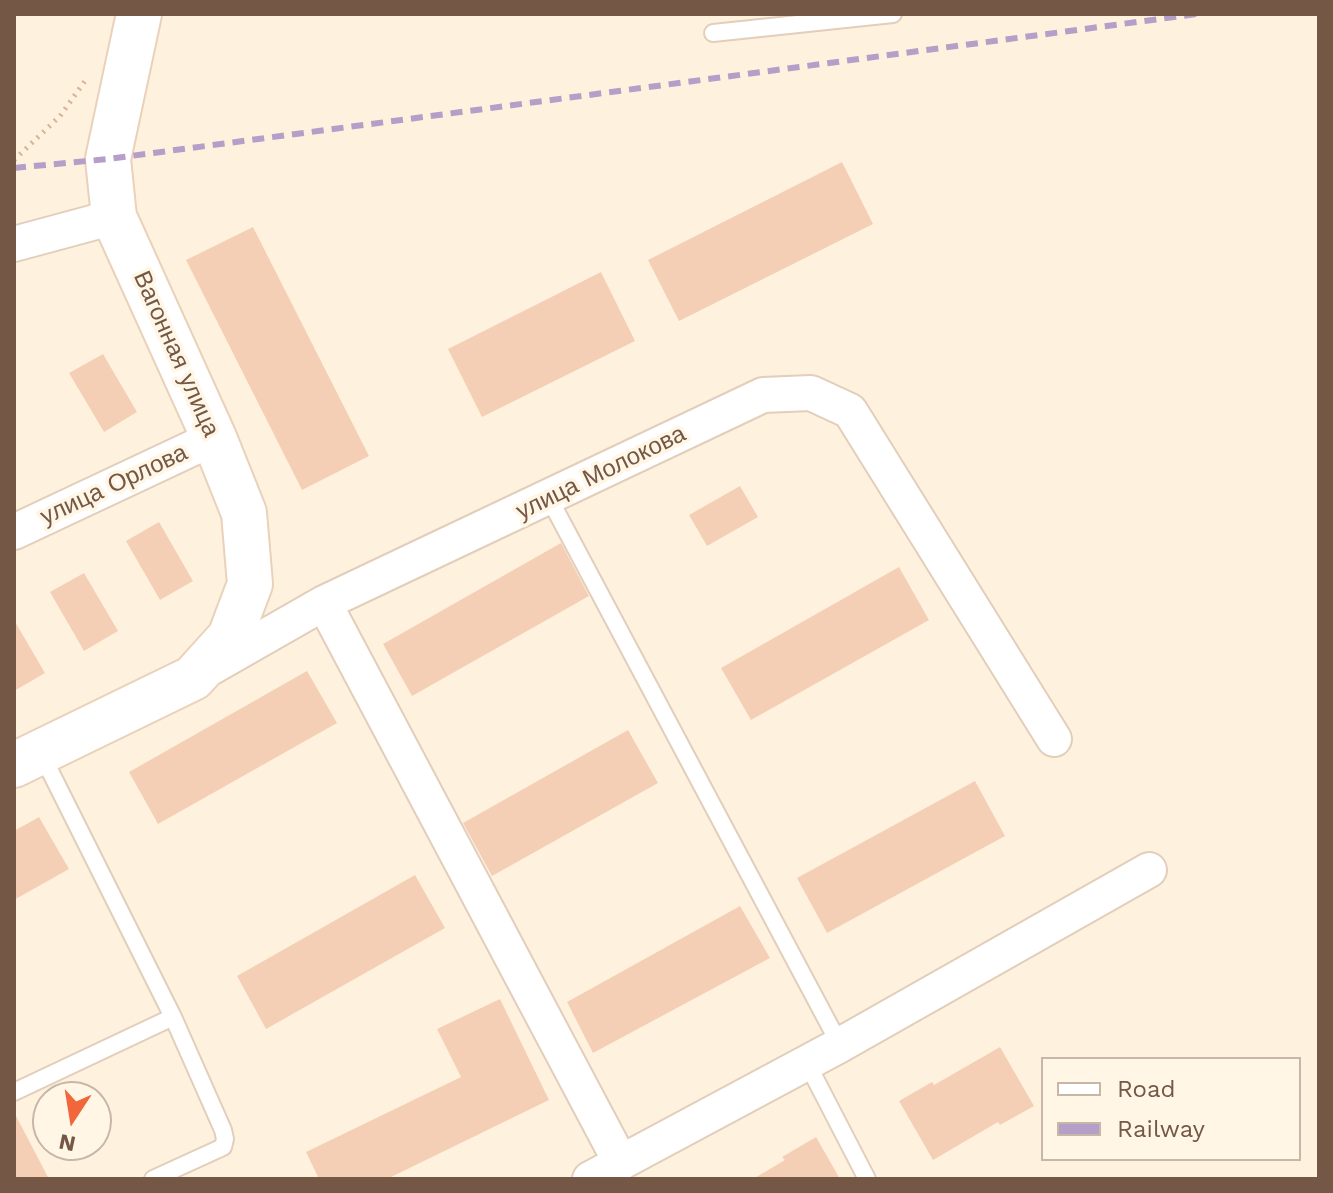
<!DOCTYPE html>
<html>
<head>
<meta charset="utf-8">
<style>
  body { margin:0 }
  #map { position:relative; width:1333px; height:1193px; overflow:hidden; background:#fef2df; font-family:"Work Sans",sans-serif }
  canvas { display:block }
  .frame { position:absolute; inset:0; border:16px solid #755745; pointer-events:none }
  .legend { position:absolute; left:1041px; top:1057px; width:260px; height:104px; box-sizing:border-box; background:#fff6e6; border:2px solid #c8b6a6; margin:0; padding:10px 14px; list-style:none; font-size:24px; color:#755745 }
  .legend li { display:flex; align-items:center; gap:16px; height:40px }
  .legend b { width:40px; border:2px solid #c8b6a6 }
  .north { position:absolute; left:32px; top:1081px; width:80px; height:80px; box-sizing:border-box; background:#fff6e6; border:2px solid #c8b6a6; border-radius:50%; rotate:192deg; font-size:22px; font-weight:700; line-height:32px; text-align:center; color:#755745 }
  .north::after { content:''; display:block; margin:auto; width:28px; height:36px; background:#f1673b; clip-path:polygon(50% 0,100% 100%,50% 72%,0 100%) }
</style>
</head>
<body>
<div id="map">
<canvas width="1333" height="1193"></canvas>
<div class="frame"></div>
<ul class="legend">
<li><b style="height:10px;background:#fff"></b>Road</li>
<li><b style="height:10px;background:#b59ec7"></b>Railway</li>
</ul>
<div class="north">N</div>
</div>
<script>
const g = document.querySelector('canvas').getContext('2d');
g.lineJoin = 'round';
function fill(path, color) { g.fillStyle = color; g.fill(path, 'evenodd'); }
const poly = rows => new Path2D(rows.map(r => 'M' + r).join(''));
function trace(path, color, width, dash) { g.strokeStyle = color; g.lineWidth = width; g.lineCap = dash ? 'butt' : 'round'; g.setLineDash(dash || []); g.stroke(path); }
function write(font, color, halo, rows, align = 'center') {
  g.font = font + ' "Work Sans",sans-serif'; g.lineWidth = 7; g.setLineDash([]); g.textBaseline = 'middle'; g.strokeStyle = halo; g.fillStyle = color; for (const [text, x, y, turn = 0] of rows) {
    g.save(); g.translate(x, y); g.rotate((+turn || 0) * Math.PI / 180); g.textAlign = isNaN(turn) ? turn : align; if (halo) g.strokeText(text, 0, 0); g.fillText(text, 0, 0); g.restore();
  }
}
fill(poly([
  [842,162,873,224,679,321,648,260],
  [253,227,369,456,302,490,186,260],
  [601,272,635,341,482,417,448,349],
  [103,354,137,412,104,432,69,373],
  [740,486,758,517,707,546,689,515],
  [159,522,193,581,160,600,126,541],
  [561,543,589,596,412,696,383,644],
  [899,567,929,620,751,720,721,668],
  [84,573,118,631,84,651,50,592],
  [14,620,45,673,14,691],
  [307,671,337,723,158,824,129,772],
  [628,730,658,783,492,876,463,823],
  [975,781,1005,836,827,933,797,878],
  [39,817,69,869,14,900,14,831],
  [415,875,445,928,266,1029,237,976],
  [740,906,770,958,593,1053,567,1002],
  [500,999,549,1100,387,1179,319,1179,306,1152,461,1077,437,1029],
  [1000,1047,1034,1106,1000,1125,998,1122,933,1160,899,1101,932,1082,934,1085],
  [14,1112,49,1179,14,1179],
  [816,1137,840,1179,753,1179,785,1160,782,1157]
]), '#f5cfb5');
const lane = poly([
  [713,33,893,14],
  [549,498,840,1045],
  [41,753,173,1017,223,1130,225,1139,223,1147,153,1179],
  [807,1063,867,1179],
  [14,1092,173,1017]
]);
const street = poly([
  [14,244,114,217],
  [14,532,214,438],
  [324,603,621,1163],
  [212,667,324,603,763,395,811,393,850,411,1054,739],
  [590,1179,840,1045,1149,870]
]);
const secondary = poly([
  [14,765,193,678,230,637,250,584,244,513,214,438,114,217,108,159,139,14]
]);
trace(lane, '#e2ceba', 20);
trace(street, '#e2ceba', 38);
trace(secondary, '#ead1ba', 48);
trace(poly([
  [14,160,60,116,85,81]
]), '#d9b398', 5, [2, 6]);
trace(lane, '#fff', 16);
trace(street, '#fff', 34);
trace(secondary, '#fff', 44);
trace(poly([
  [14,168,108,159,1197,14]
]), '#b59ec7', 6, [12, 8]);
write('24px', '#755745', '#fff6e6', [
  ["Вагонная улица",176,354,66],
  ["улица Молокова",601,473,-26],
  ["улица Орлова",114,485,-25]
]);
</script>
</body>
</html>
